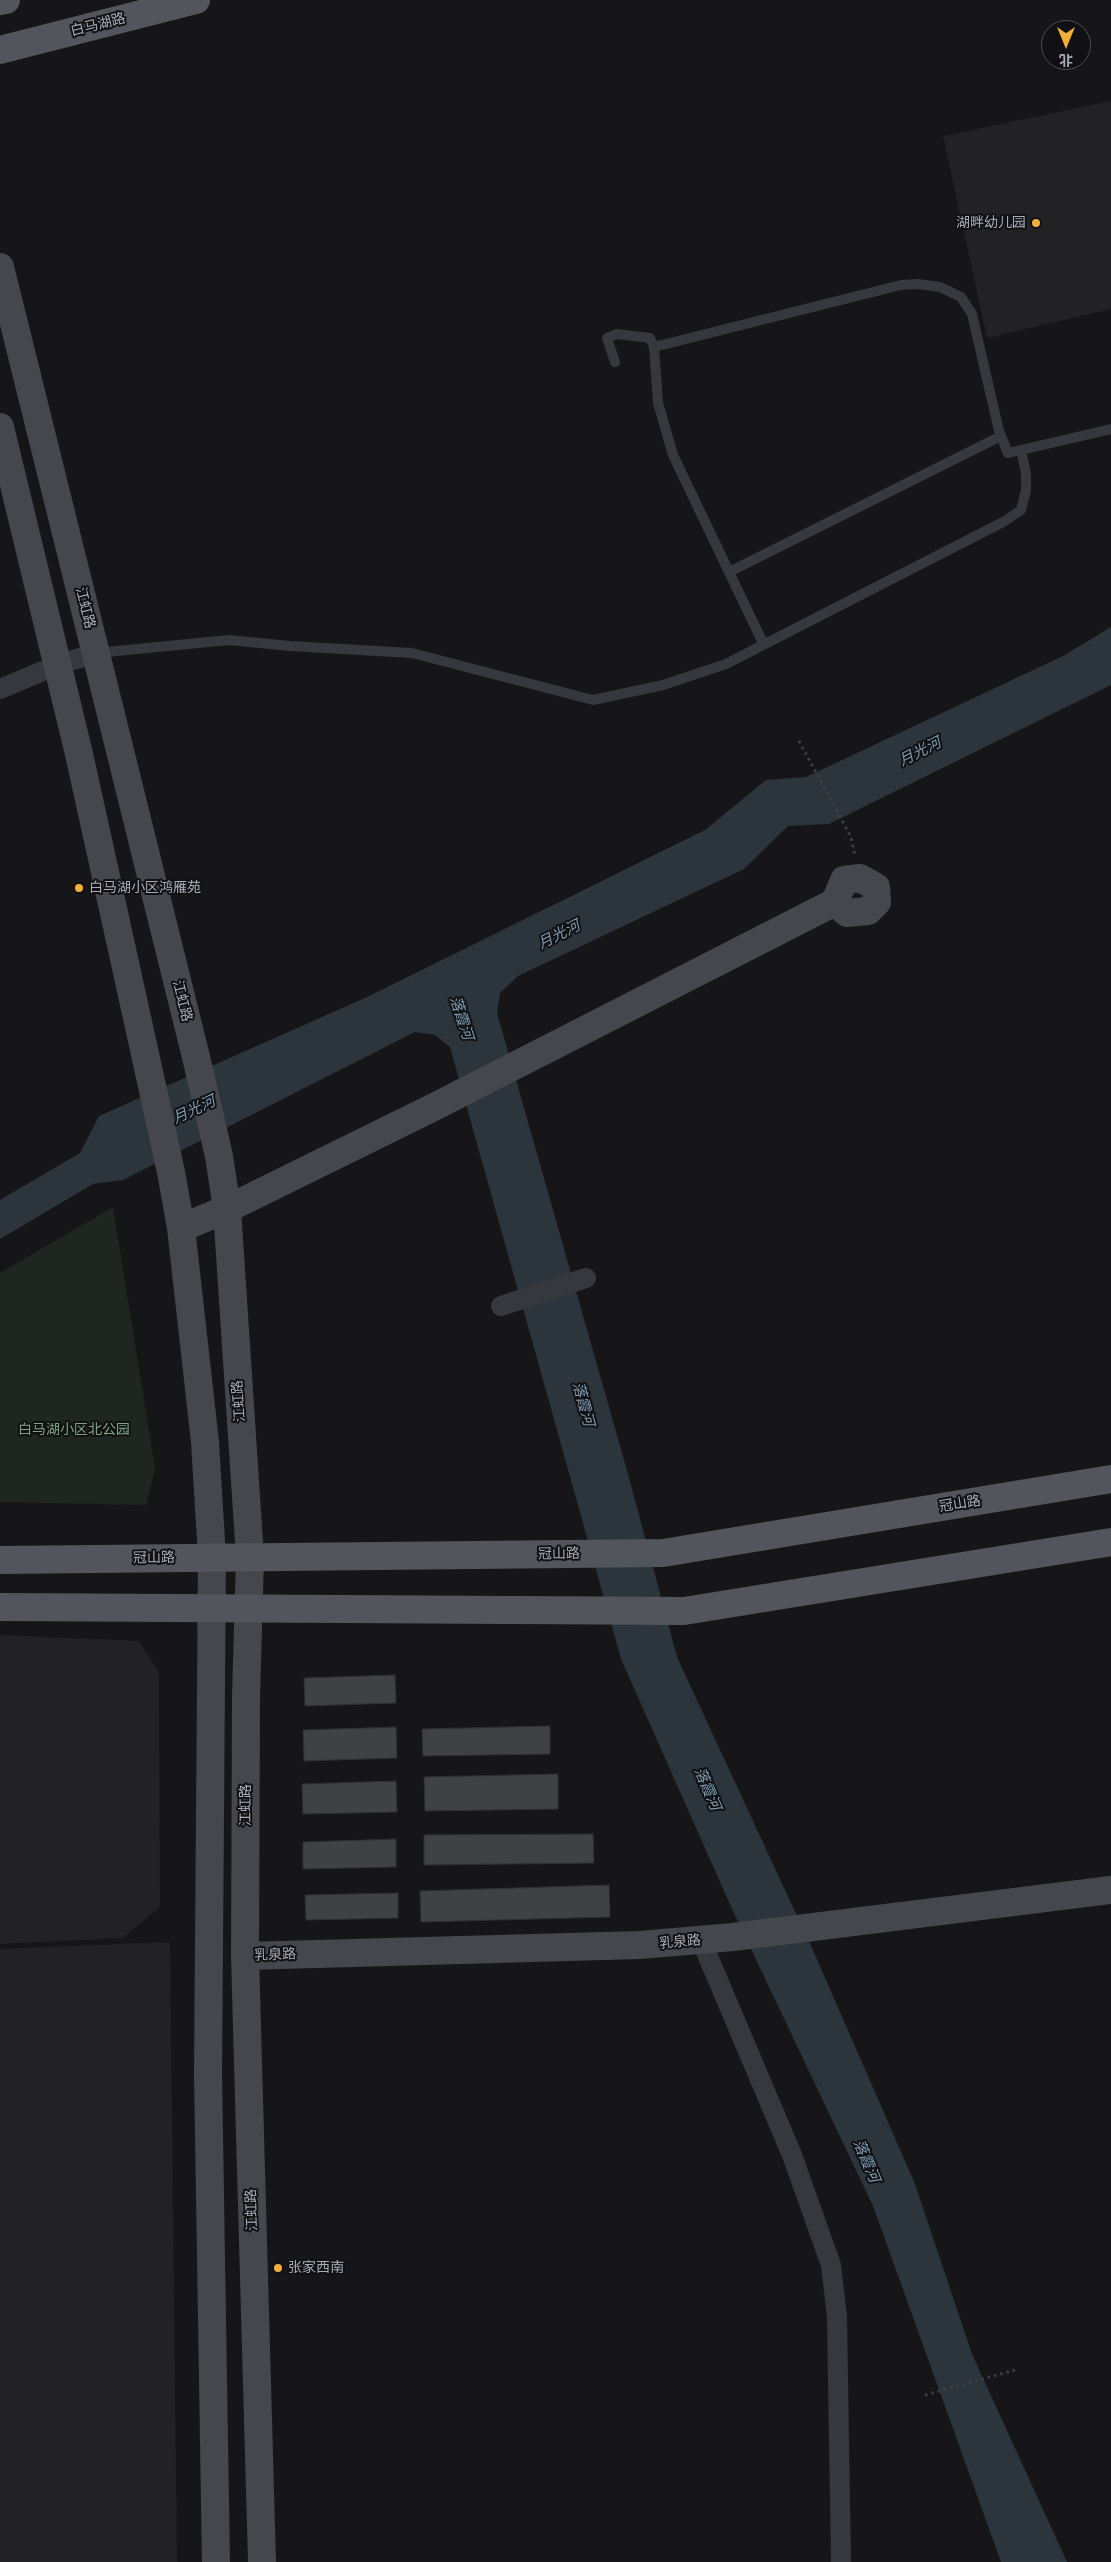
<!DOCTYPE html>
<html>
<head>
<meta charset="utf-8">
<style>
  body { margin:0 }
  #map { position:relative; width:1111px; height:2562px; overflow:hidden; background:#161618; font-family:Figtree,"Noto Sans SC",sans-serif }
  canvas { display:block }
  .north { position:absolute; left:1041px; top:20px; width:50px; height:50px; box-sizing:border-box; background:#111113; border:1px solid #4d4f55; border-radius:50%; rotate:180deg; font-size:14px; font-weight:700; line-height:20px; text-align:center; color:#a8adb8 }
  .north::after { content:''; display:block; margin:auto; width:18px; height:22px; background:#f2b134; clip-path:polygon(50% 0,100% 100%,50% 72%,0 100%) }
</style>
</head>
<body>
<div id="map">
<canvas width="1111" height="2562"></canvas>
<div class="north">北</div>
</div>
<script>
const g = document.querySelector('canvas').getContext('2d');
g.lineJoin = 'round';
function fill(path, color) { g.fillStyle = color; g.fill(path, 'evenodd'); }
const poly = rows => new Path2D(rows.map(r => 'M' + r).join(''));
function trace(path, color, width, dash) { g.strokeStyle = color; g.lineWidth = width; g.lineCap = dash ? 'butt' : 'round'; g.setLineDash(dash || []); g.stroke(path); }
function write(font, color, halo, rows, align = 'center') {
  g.font = font + ' Figtree,"Noto Sans SC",sans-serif'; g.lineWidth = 4; g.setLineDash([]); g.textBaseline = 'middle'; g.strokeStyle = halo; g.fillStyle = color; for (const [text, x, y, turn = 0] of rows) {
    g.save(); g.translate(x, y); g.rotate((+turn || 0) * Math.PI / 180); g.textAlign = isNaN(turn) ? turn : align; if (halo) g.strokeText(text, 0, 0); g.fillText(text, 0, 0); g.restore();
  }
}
fill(poly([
  [1111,101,1111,309,987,338,943,136],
  [0,1635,139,1641,159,1672,160,1907,123,1938,0,1944],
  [170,1942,177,2562,0,2562,0,1949]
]), '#222225');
fill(poly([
  [113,1207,155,1468,146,1505,0,1502,0,1273]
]), '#1e261f');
fill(poly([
  [1111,627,1111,685,829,824,788,826,744,869,518,976,500,993,497,1013,628,1474,677,1657,816,1957,915,2184,972,2354,1067,2562,1001,2562,873,2206,732,1909,621,1659,450,1047,435,1035,415,1032,123,1180,93,1184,0,1239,0,1200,80,1153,99,1116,367,997,705,830,766,780,806,777,1063,656]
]), '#2c353c');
const building = poly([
  [395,1675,396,1703,305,1706,304,1678,395,1675],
  [550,1726,550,1754,423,1756,422,1729,550,1726],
  [396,1727,397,1758,304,1761,303,1730,396,1727],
  [558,1774,558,1809,425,1811,424,1777,558,1774],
  [396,1781,397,1812,303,1814,302,1784,396,1781],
  [593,1834,594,1863,424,1865,424,1835,593,1834],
  [396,1839,396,1867,303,1869,303,1842,396,1839],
  [609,1885,610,1917,421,1922,420,1891,609,1885],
  [398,1893,398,1918,306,1920,305,1895,398,1893]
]);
fill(building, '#404145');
trace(building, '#303034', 1);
trace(poly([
  [799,741,851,837,855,856],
  [925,2395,1015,2370]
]), '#3d3f44', 3, [2.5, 4]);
trace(poly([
  [654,347,658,403,673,455,763,643],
  [615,362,607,338,617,334,650,338,654,347,901,285,918,284,940,287,961,297,972,314,999,431,1008,453,1111,429],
  [729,572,1001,436],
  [96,653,229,640,290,646,412,653,593,700,663,685,726,664,1005,521,1021,510,1026,490,1026,473,1021,450]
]), '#37383d', 10);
trace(poly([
  [0,689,57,665,96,653],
  [501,1306,586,1278],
  [701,1940,792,2155,831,2265,837,2317,841,2562]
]), '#37383d', 20);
trace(poly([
  [0,267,196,1057,219,1156,227,1209,250,1557,246,1697,245,1956,262,2562],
  [0,427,79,754,171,1172,181,1228,205,1442,212,1557,208,2074,216,2562],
  [181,1228,227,1209,434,1107,835,902,847,913,868,911,877,902,876,887,860,878,844,880,835,902],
  [245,1956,640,1945,733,1937,1111,1890]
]), '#45474d', 28);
trace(poly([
  [0,1,6,0],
  [0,50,196,0],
  [0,1560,663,1553,1111,1479],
  [0,1607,684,1611,1111,1542]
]), '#53555c', 28);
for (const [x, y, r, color] of [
  [1036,223,5,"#f2b134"],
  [79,888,5,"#f2b134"],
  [278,2268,5,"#f2b134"]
]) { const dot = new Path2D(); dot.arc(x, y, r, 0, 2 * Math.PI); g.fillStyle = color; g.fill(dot); trace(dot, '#111113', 2); }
write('14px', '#a8adb8', '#111113', [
  ["白马湖路",98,25,-14],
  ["江虹路",85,608,76],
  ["江虹路",182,1001,76],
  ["江虹路",239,1401,-94],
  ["冠山路",960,1504,-9],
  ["冠山路",559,1554,-1],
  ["冠山路",154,1558,-1],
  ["江虹路",246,1805,-90],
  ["乳泉路",680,1942,-5],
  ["乳泉路",275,1955,-2],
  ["江虹路",252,2210,-92]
]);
write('14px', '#a8adb8', '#111113', [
  ["湖畔幼儿园",1026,223,"right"],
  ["白马湖小区鸿雁苑",89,888],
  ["张家西南",288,2268]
], 'left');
write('14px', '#7fa381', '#111113', [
  ["白马湖小区北公园",74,1430]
]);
write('italic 15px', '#7f9bb3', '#111113', [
  ["月光河",920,752,-27],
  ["月光河",559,935,-27],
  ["落霞河",461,1018,72],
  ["月光河",194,1110,-25],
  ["落霞河",583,1404,75],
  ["落霞河",707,1789,67],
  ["落霞河",866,2161,67]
]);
</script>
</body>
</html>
